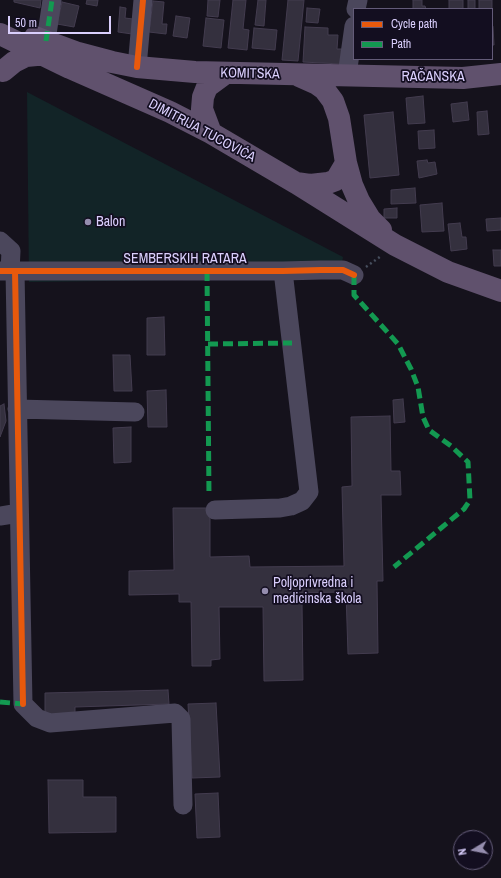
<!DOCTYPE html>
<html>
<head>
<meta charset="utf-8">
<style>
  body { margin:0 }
  #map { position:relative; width:501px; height:878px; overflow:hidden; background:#15121c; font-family:"Archivo Narrow",sans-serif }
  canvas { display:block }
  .legend { position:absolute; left:353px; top:8px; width:140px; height:52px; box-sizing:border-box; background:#130e20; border:1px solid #635b78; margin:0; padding:5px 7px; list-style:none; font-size:12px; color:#dacffd }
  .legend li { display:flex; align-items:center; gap:8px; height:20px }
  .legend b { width:20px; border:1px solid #635b78 }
  .north { position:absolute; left:453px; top:830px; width:40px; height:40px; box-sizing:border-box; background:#130e20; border:1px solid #635b78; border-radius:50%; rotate:260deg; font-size:11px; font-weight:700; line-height:16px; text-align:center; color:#dacffd }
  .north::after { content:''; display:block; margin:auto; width:14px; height:18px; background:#958dae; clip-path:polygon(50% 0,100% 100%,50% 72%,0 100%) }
  .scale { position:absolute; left:8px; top:16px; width:103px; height:18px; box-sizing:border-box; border:2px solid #dacffd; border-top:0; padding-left:5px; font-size:12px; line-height:14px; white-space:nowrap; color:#dacffd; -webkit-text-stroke:3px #130e20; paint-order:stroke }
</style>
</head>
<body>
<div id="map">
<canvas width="501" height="878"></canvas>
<ul class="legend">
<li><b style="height:5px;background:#e8590c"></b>Cycle path</li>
<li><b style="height:5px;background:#139951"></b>Path</li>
</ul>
<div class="north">N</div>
<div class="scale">50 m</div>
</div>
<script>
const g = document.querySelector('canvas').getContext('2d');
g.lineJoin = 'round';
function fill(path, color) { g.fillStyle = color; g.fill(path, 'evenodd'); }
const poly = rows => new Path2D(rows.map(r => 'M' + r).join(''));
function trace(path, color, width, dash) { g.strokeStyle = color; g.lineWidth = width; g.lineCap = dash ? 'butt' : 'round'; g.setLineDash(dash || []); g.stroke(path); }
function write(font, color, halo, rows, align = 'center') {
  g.font = font + ' "Archivo Narrow",sans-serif'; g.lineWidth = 3.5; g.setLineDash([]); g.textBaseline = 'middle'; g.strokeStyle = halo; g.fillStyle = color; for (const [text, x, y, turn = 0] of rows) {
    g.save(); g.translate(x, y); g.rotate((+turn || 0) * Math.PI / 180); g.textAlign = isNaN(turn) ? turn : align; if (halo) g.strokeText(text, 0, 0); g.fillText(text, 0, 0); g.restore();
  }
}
fill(poly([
  [27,92,343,257,339,278,29,282]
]), '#122427');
const building = poly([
  [14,0,41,0,40,8,14,2,14,0],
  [87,0,98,0,97,6,86,4,87,0],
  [208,0,220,0,218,17,207,16,208,0],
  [233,0,246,0,243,29,249,30,247,50,228,48,233,0],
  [258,0,266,0,264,26,255,25,258,0],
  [288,0,304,0,298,61,282,60,288,0],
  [413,0,422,0,422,6,425,6,426,9,413,9,413,0],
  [449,0,463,0,463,9,449,9,449,0],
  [468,0,475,0,475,9,468,9,468,0],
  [479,0,492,0,492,11,492,9,479,9,479,0],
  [153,1,164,2,162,24,167,24,166,34,149,32,153,1],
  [62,2,79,6,74,27,57,24,62,2],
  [120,7,126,8,125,18,133,19,132,34,118,32,120,7],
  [307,8,320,9,318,23,306,22,307,8],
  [176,16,190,18,187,38,173,36,176,16],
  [206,18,224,20,221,48,203,46,206,18],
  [305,27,328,28,328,35,338,35,337,49,342,49,341,64,303,62,305,27],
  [493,27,494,45,492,45,492,28,493,27],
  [254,28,277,30,275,50,252,48,254,28],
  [423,96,425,123,408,124,406,98,423,96],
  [467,102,469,120,453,122,451,104,467,102],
  [487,111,489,134,478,135,477,112,487,111],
  [393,112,399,175,370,178,364,115,393,112],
  [434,130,435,148,419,149,418,131,434,130],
  [427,160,428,163,435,162,437,174,419,178,417,161,427,160],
  [415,188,416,203,391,204,391,190,415,188],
  [442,203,444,231,422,232,420,205,442,203],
  [397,208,397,218,384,218,384,209,397,208],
  [501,218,501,230,487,231,486,219,501,218],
  [460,223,462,237,466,237,467,249,451,251,448,224,460,223],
  [493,250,501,250,501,266,494,266,493,250],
  [164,317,165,355,147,355,147,318,164,317],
  [113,355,130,355,132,391,114,391,113,355],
  [166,390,167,427,148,427,147,391,166,390],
  [403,399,405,422,394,423,393,400,403,399],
  [4,404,6,421,0,437,0,406,4,404],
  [390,416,391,471,400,471,401,495,381,495,383,581,377,581,378,653,348,654,346,592,290,593,290,603,302,603,303,680,264,681,263,607,219,607,220,659,211,660,211,666,192,666,191,602,179,602,179,594,129,595,129,571,174,570,173,508,210,508,210,557,249,556,250,567,344,566,342,487,352,486,351,417,390,416],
  [131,427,131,462,114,463,113,428,131,427],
  [168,690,169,704,75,707,75,715,45,716,45,693,168,690],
  [216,703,220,777,192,778,188,704,216,703],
  [48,780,83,780,83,797,116,797,116,832,49,833,48,780],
  [218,793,220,837,197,838,195,794,218,793]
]);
fill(building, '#34303e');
trace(building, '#433c4f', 1);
trace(poly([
  [366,267,381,256]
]), '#464e5d', 2.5, [2, 3]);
trace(poly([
  [356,9,358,0],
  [46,41,52,0],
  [137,67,143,0],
  [347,75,354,26],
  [0,241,11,251,10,271],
  [0,271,283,271,321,270,343,270,354,275],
  [15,271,23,704,37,718,50,723,175,713,181,719,183,805],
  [17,409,135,412],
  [215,510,280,508,291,506,302,501,309,492,283,271],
  [0,516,19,513]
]), '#4b475c', 19);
trace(poly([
  [0,34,70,68,170,112,211,133,296,183,395,245,448,272,501,291],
  [35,37,78,53,112,62,137,67,195,72,463,78,501,74],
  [3,71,14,62,26,56,47,54],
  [299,76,317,84,324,89,333,101,339,118,346,163,352,185,359,201,370,219,381,230],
  [211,133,202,109,203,97,207,87,226,73],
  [296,183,310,185,328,183,336,180,346,163]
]), '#60516d', 22);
trace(poly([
  [46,41,52,0],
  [207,271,209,496],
  [354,275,354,295,398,344,411,369,418,387,423,417,429,430,451,446,468,462,470,500,464,509,394,567],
  [208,344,292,343],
  [0,702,23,704]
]), '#139951', 5, [10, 5]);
trace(poly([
  [137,67,143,0],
  [0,271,283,271,321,270,343,270,354,275],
  [15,271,23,704]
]), '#e8590c', 6);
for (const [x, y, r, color] of [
  [88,222,4,"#958dae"],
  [265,591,4,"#958dae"]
]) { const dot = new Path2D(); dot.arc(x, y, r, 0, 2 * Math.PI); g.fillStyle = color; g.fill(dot); trace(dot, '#130e20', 1.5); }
write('14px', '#dacffd', '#130e20', [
  ["KOMITSKA",250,74,1],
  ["RAČANSKA",433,77],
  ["DIMITRIJA TUCOVIĆA",202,131,28],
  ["SEMBERSKIH RATARA",185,259]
]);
write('14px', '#dacffd', '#130e20', [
  ["Balon",96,222],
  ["Poljoprivredna i",273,583],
  ["medicinska škola",273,599]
], 'left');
</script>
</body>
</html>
